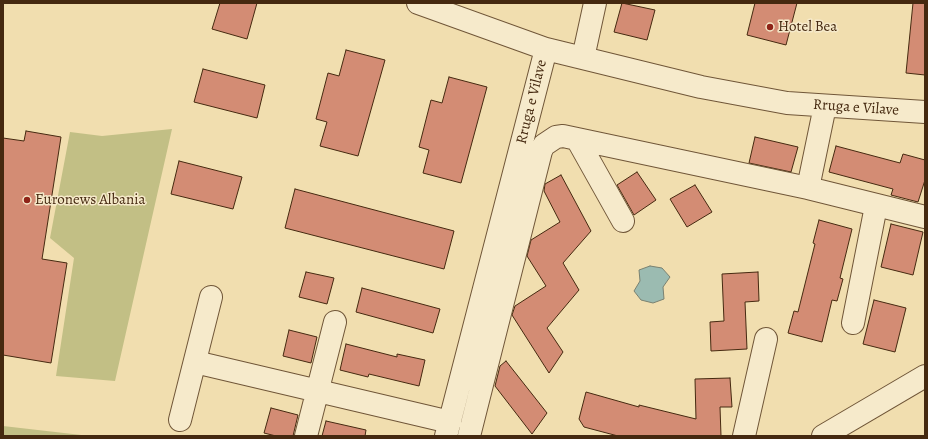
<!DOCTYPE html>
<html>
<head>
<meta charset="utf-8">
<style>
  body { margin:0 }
  #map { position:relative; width:928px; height:439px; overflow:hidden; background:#f1deaf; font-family:Alegreya,serif }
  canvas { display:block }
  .frame { position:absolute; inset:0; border:4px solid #452910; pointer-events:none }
</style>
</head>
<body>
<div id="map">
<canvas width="928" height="439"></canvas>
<div class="frame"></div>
</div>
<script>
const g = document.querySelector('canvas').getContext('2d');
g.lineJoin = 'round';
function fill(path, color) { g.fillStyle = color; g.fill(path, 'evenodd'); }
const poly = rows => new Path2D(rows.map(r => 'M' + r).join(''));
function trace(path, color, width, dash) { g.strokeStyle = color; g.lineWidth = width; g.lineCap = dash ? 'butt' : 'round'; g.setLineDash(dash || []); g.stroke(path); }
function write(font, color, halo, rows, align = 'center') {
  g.font = font + ' Alegreya,serif'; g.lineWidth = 3; g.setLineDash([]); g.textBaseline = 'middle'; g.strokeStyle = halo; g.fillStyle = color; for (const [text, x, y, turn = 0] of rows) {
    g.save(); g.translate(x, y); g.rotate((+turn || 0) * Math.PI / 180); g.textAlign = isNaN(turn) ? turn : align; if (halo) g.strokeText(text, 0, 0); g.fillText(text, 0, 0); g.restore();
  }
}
fill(poly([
  [172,129,115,381,56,376,74,258,50,238,70,132,102,136],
  [3,426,90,436,3,436]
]), '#c2bf85');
const water = poly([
  [650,266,662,268,670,277,663,287,664,299,653,303,641,300,634,291,640,281,639,270,650,266]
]);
fill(water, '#9bbbb1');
trace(water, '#798171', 1);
const building = poly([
  [220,3,257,3,247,39,212,29,220,3],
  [622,3,655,10,647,40,614,32,622,3],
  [755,3,797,3,786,45,747,35,755,3],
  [913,3,925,3,925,75,906,73,913,3],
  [346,50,385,60,358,156,320,146,327,122,316,119,328,73,339,76,346,50],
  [203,69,265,85,257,118,194,102,203,69],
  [449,77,487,87,461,183,423,173,429,150,419,147,431,100,442,103,449,77],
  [26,131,61,137,42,259,67,263,51,363,3,355,3,138,24,141,26,131],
  [755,137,798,147,791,172,749,163,755,137],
  [836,146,900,163,903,154,925,160,925,180,918,202,891,195,893,189,829,172,836,146],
  [179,161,242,177,233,209,171,194,179,161],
  [637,172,656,200,634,215,617,185,637,172],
  [561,175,591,231,563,263,579,290,547,328,563,352,549,373,512,315,515,306,546,286,527,256,531,240,560,222,544,191,545,184,561,175],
  [695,185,712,212,687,227,670,199,695,185],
  [295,189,454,231,444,269,285,228,295,189],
  [819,220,852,229,840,278,843,279,837,301,832,300,822,342,788,333,794,311,798,312,815,244,813,243,819,220],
  [891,224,923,232,913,275,881,267,891,224],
  [306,272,334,278,327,304,299,297,306,272],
  [758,272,759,301,745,302,747,349,711,351,710,322,724,321,722,274,758,272],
  [362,288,440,309,433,333,356,312,362,288],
  [874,300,906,308,895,352,863,344,874,300],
  [289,330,317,337,311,363,283,356,289,330],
  [346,344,397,357,397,354,425,360,419,386,369,374,368,377,340,370,346,344],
  [506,361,547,413,532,434,495,386,500,366,506,361],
  [730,378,732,407,720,407,721,436,618,436,584,427,579,419,586,392,639,407,639,405,696,419,695,379,730,378],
  [271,408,298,415,293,436,276,436,264,433,271,408],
  [326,421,366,430,365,436,322,436,326,421]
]);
fill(building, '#d38c74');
trace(building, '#452910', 1);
const minor = poly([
  [418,3,546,49,701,87,787,103,925,112],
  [583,58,595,3],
  [577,139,623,221],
  [808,188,825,106],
  [853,323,876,206],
  [195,362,450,422],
  [180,420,211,297],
  [306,436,335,322],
  [446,436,546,49],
  [469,436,541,151,544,145,556,137,563,136,808,188,925,217],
  [744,436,766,339],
  [823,436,925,376]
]);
trace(minor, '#705638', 24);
trace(minor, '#f6eacb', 22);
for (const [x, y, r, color] of [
  [770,27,4,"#8f2418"],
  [27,200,4,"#8f2418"]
]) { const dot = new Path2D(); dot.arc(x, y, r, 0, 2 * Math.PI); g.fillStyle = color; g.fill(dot); trace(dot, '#f6eacb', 1.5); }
write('15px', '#452910', '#f6eacb', [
  ["Hotel Bea",778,27],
  ["Euronews Albania",35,200]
], 'left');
write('15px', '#452910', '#f6eacb', [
  ["Rruga e Vilave",532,102,-76],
  ["Rruga e Vilave",856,108,4]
]);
</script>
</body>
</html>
